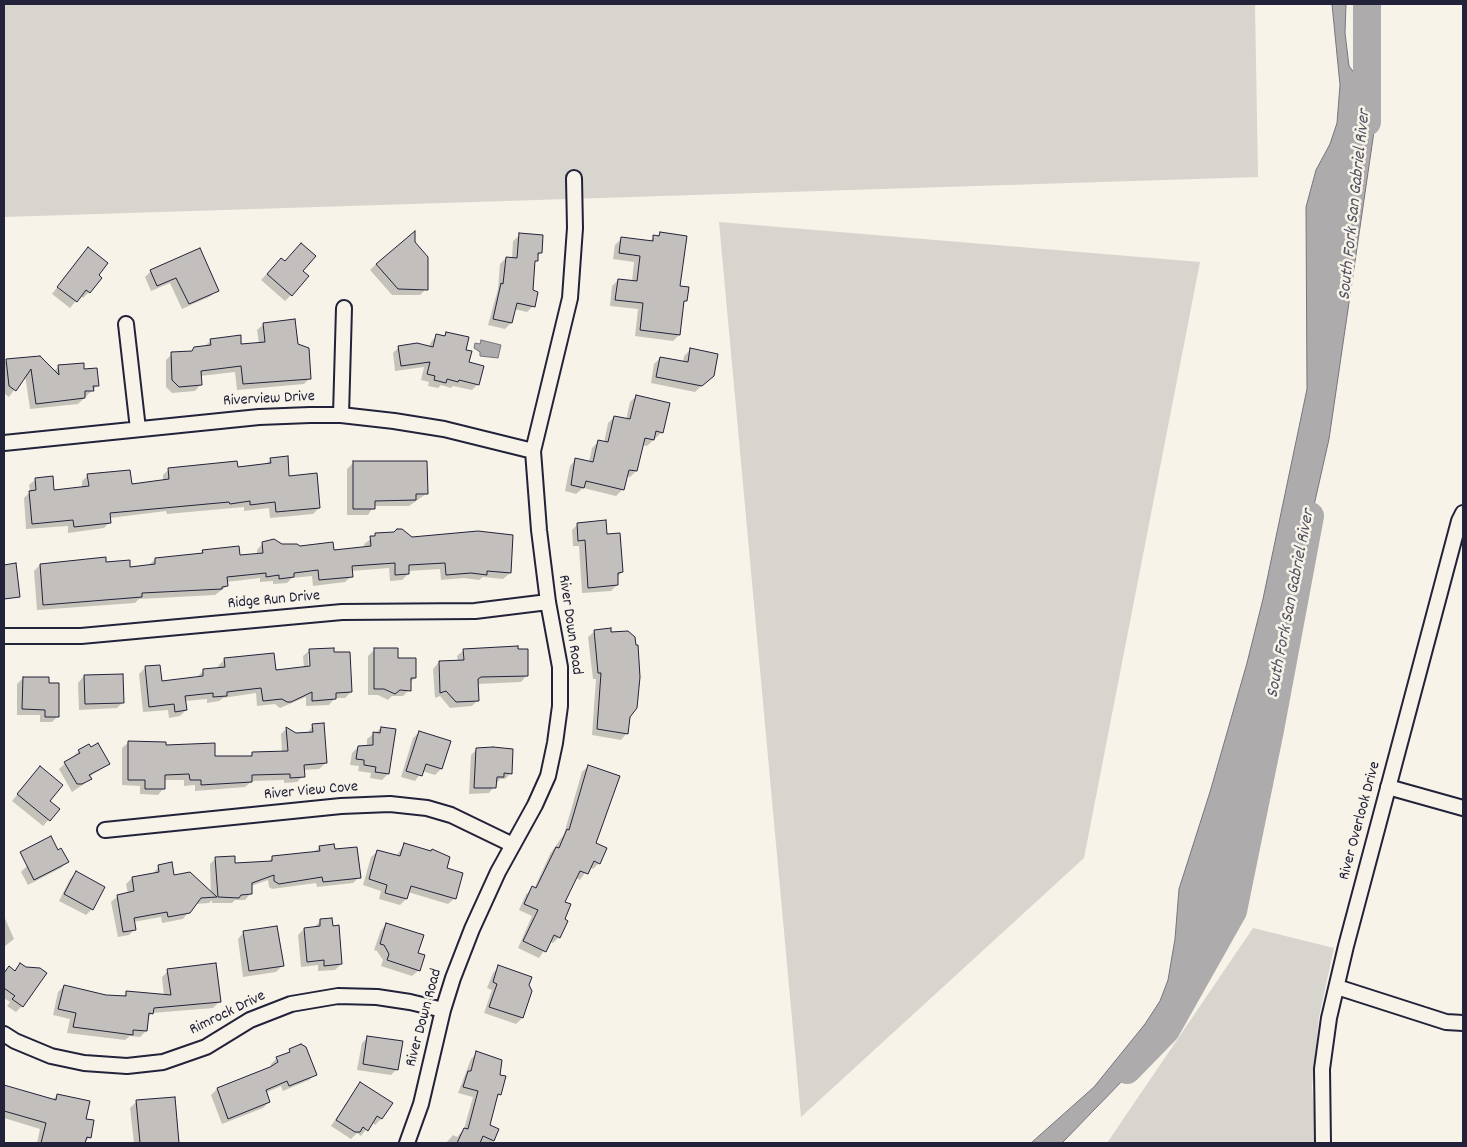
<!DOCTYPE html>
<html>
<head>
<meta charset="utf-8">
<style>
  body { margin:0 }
  #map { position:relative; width:1467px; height:1147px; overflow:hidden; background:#f7f3e8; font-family:Dekko,sans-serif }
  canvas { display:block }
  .frame { position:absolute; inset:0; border:5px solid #22223b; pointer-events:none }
</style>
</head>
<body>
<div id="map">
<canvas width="1467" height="1147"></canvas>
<div class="frame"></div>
</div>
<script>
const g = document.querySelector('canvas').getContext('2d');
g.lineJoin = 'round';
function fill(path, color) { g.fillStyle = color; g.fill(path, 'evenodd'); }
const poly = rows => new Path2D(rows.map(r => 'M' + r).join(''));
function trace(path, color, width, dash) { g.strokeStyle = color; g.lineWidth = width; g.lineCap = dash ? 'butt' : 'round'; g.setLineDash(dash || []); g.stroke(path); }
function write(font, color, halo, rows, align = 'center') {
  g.font = font + ' Dekko,sans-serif'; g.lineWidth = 5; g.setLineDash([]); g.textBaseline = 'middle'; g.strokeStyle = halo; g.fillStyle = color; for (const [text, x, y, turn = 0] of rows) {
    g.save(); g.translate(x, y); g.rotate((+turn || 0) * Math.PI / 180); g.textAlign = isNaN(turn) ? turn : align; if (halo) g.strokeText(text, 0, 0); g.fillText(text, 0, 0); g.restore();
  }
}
fill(poly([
  [4,4,1255,4,1258,177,4,217],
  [719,222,1200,262,1084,858,801,1117],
  [1253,928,1334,948,1319,1017,1312,1086,1316,1143,1107,1143]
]), '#d8d5cf');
const water = poly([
  [1332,4,1346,4,1345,33,1349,66,1358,78,1370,88,1377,111,1329,439,1289,616,1250,816,1222,914,1193,990,1174,1017,1126,1077,1062,1143,1031,1143,1094,1087,1145,1024,1160,1001,1168,980,1175,939,1179,889,1210,792,1247,663,1263,599,1307,389,1306,207,1316,170,1330,144,1337,123,1340,85,1332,4],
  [481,340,501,345,498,358,480,356,480,352,474,348,475,343,480,344,481,340]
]);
fill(water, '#aeabad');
trace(water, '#76747f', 1);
fill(poly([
  [661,233,678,287,686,300,683,303,679,335,673,341,635,336,638,309,610,306,612,286,618,280,632,282,634,262,613,259,615,245,621,239,648,242],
  [520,235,541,252,534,263,533,306,527,312,514,309,511,323,505,329,488,325,498,289,500,264,506,258,512,259,513,241],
  [200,250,217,290,211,296,182,309,170,283,151,291,145,277,151,271],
  [82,255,97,276,89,292,83,298,80,296,70,308,52,294],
  [376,264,426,289,420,295,392,295,370,270],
  [275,265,301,271,291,295,285,301,261,280],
  [264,324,297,345,310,378,304,384,237,390,235,372,200,376,201,384,195,391,172,393,166,387,166,360,172,354,191,352,195,348,205,346,211,340,240,346,259,344,257,330],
  [446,333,464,350,467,363,478,384,472,390,453,386,451,388,441,385,438,388,428,386,429,382,421,380,424,367,395,371,393,353,399,347,429,347,431,342,437,335,443,337],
  [690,350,709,379,697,390,695,392,651,383,654,364,660,358,683,363,684,356],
  [40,357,54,371,59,366,83,370,98,385,78,404,30,409,25,375,9,397,4,393,4,361],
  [636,396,662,432,647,446,642,445,636,471,630,477,626,476,623,489,616,496,583,488,576,494,565,491,570,466,576,459,589,462,592,448,598,442,604,443,608,423,614,417,626,420,630,402],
  [271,459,319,508,313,514,270,518,269,508,244,511,244,507,167,514,166,511,110,518,110,522,104,528,68,533,68,526,26,529,24,498,30,492,29,485,36,479,53,492,82,488,82,481,88,475,131,485,163,481,163,475,169,469,237,469,265,465],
  [353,463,426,494,409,506,374,506,368,515,347,515,347,469],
  [578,524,606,535,622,572,617,577,617,585,611,591,582,593,579,546,573,546,572,530],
  [376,535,411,539,510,573,503,579,483,577,479,580,464,578,441,580,440,569,408,571,408,574,402,580,390,581,389,568,351,571,352,576,345,582,313,586,312,576,292,578,287,583,273,584,273,581,260,582,260,578,226,582,227,586,215,595,139,599,135,603,37,610,34,571,40,565,105,564,129,568,149,565,155,559,199,555,203,551,239,557,257,555,257,550,263,543,333,551,365,548,364,544],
  [595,631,610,634,629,716,627,733,621,740,592,735,596,679,593,679,588,637],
  [375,649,396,659,415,678,409,683,409,690,403,696,392,696,388,700,378,695,368,695,368,656],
  [310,650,333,654,351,692,345,698,335,698,329,705,306,706,306,697,280,708,275,704,257,706,256,693,223,698,219,701,207,703,207,699,185,701,186,710,180,716,169,718,168,710,143,712,139,674,145,668,161,682,197,677,203,671,219,669,218,666,224,660,274,671,304,668,303,656],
  [308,654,311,654,312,672,309,673],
  [464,650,527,675,521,682,477,684,478,700,472,706,450,708,440,696,435,698,433,669,439,662,458,661,457,656],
  [84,676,123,702,117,708,79,710,78,683],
  [23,678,48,684,58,716,52,722,40,722,40,715,17,715,17,684],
  [313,725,326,763,319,769,303,770,303,776,297,782,284,783,284,780,252,781,245,787,195,791,195,785,184,786,184,780,164,780,164,788,158,795,140,794,140,786,122,785,122,748,129,742,164,746,214,757,249,757,252,754,282,753,281,734,287,728,296,735,307,734],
  [381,728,388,774,382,780,370,778,371,773,358,771,359,766,350,765,352,753,358,747,367,747,367,739],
  [419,732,441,769,435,775,422,771,415,781,401,777,413,738],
  [477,749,511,773,505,779,500,779,489,793,469,794,471,755],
  [79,751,109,764,89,777,84,784,72,792,59,769],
  [588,766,594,843,599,863,593,869,589,867,580,880,575,877,564,902,559,937,553,943,550,942,539,958,518,948,532,916,519,910,526,894,534,889,550,854,564,834,582,772],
  [34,774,48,801,58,809,43,826,12,801],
  [404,845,445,869,455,898,448,904,408,892,406,899,400,905,379,899,381,891,363,885,371,857,378,851,396,856],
  [320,847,334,851,359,877,353,883,317,887,316,883,272,889,269,887,268,880,251,886,251,893,245,900,235,900,232,903,212,903,212,900,209,903,195,904,183,919,162,923,161,917,133,922,135,929,129,935,118,937,111,902,118,896,128,894,126,884,132,878,153,874,159,866,173,876,211,894,210,864,216,858,234,865,267,863,272,858,313,853],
  [57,851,67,862,61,868,28,885,21,872,27,866,27,853],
  [76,873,92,909,86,915,59,901,70,879],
  [4,916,14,939,4,947],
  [320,921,341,964,335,970,318,971,318,965,301,967,298,935,304,929,314,928],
  [387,924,416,954,419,970,412,976,381,966,383,960,377,951,374,950,381,930],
  [244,932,282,966,276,972,243,977,238,939],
  [20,965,22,1006,16,1012,7,1006,10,1002,4,998,4,973,9,968,13,972],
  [499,967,528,985,531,991,522,1018,516,1024,484,1013,492,990,487,988,493,973],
  [168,971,219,1002,213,1008,152,1013,147,1019,146,1031,140,1037,130,1036,125,1040,67,1033,70,1019,53,1015,58,992,64,986,106,996,122,997,127,993,164,996,162,977],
  [368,1037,397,1069,391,1075,357,1070,362,1043],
  [301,1045,315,1074,309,1080,283,1091,281,1086,265,1093,269,1102,263,1108,222,1124,211,1095,217,1089,271,1068,271,1064,277,1058],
  [477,1053,499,1076,500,1094,495,1099,488,1126,498,1130,492,1143,446,1143,453,1135,457,1137,464,1129,473,1097,458,1093,471,1059],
  [360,1083,381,1119,375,1125,372,1122,361,1136,357,1133,351,1139,331,1126],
  [4,1087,52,1100,58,1095,90,1137,84,1143,37,1143,40,1129,4,1118],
  [174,1098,178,1143,134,1143,130,1108,136,1102]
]), '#0003');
trace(poly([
  [1367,4,1367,122],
  [1127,1070,1166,1030,1233,911,1270,730,1310,516]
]), '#aeabad', 28);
const building = poly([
  [415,231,415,242,428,257,428,290,398,289,376,264,415,231],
  [660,232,687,236,680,286,689,287,687,301,684,301,680,335,640,330,643,303,615,300,618,279,637,281,640,256,619,253,621,237,653,241,653,235,659,236,660,232],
  [519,233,543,235,542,253,538,253,538,261,535,261,533,290,538,292,535,307,517,303,512,323,493,319,501,283,503,284,506,257,517,258,519,233],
  [301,243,316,256,303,271,309,276,292,296,267,274,281,258,285,261,301,243],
  [88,247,108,263,99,275,102,278,90,293,86,290,77,302,57,287,88,247],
  [200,248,219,291,189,304,176,278,157,286,150,270,200,248],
  [295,319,298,344,309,348,311,379,243,384,241,366,201,371,202,385,179,387,172,380,171,352,192,351,194,347,211,345,210,339,241,335,241,344,265,342,263,323,295,319],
  [446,332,469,337,466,350,472,351,469,362,484,366,479,385,459,380,458,382,447,379,446,383,434,380,435,376,427,374,430,362,401,366,398,346,417,343,433,347,436,334,445,336,446,332],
  [690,348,718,354,714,376,702,386,656,377,660,357,688,362,690,348],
  [40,356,59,375,58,365,84,363,84,369,97,368,99,386,93,386,94,391,85,391,85,398,36,404,31,369,16,391,9,386,6,359,40,356],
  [636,395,670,403,663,433,656,431,654,440,645,438,637,471,629,470,624,490,586,481,584,488,571,485,575,458,593,462,598,440,608,442,614,416,630,419,636,395],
  [288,456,289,476,317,473,320,508,276,512,275,502,250,505,250,501,230,504,229,502,110,513,111,523,74,527,73,520,32,524,29,491,36,490,35,478,53,476,54,490,89,486,87,474,130,470,132,484,169,479,168,468,237,461,238,467,271,463,270,458,288,456],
  [353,461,427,461,428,494,416,494,416,500,375,501,375,509,353,509,353,461],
  [606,520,607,534,620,533,623,572,618,573,618,585,588,588,585,540,578,541,577,523,606,520],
  [397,529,402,529,412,537,478,531,513,535,511,573,487,571,487,575,471,573,446,575,445,563,409,565,409,574,395,575,395,563,352,566,353,577,319,580,318,570,294,573,294,577,279,579,279,575,266,577,266,573,227,577,228,586,222,587,222,589,142,593,142,597,43,605,40,564,106,557,106,562,130,560,130,567,155,564,155,558,203,553,202,550,239,546,240,555,263,553,262,542,274,539,282,544,297,544,300,546,333,542,334,550,371,546,370,536,375,536,375,533,394,532,397,529],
  [16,563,20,597,4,599,4,565,16,563],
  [611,628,611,632,628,631,635,637,636,645,638,645,640,677,637,708,630,717,628,734,597,729,601,673,598,673,594,630,611,628],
  [518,646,518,649,528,649,528,676,481,677,478,679,479,701,456,702,446,691,440,693,439,661,464,660,463,649,518,646],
  [334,648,334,652,350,652,352,692,336,693,336,699,312,701,312,692,291,702,287,702,282,699,263,701,261,688,227,692,227,696,213,697,213,693,185,696,187,710,175,712,174,704,149,707,145,666,160,665,162,681,203,676,203,669,225,667,224,658,274,653,276,670,310,666,309,649,334,648],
  [374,648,398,648,398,658,416,658,416,678,411,678,411,691,400,690,395,694,384,689,374,689,374,648],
  [123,674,124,703,85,704,84,675,123,674],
  [23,677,49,677,49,683,59,683,59,717,45,717,45,710,22,709,23,677],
  [324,723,327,763,304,765,305,777,290,778,290,774,252,775,252,782,201,785,201,780,190,780,189,774,165,775,165,789,145,789,145,780,128,780,128,741,166,742,166,745,215,743,215,756,252,756,252,752,288,751,286,727,296,733,313,732,312,724,324,723],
  [381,727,396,729,389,774,375,772,376,767,364,765,364,760,356,759,358,746,373,745,373,732,380,733,381,727],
  [419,731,451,741,442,769,426,764,422,776,406,771,419,731],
  [98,743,110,764,89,775,92,779,82,784,77,784,64,762,80,753,78,750,89,744,91,747,98,743],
  [493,747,513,749,512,774,504,773,504,777,497,777,496,788,474,788,476,748,493,747],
  [588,765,620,776,596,843,607,848,600,864,594,861,588,874,580,871,565,902,571,904,565,919,568,921,560,938,554,935,546,952,523,941,538,910,524,904,532,886,536,888,556,847,559,848,567,829,569,830,588,765],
  [40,766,63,785,50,801,60,809,50,821,17,794,40,766],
  [51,836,58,850,61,848,69,862,34,880,20,852,51,836],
  [404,843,431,851,432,849,450,857,447,868,463,873,456,899,411,886,407,899,385,893,387,885,369,879,377,850,400,856,404,843],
  [334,844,335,849,357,847,361,878,323,882,322,877,279,884,274,881,274,875,252,883,252,894,241,895,239,898,218,897,215,857,235,856,235,863,272,861,272,856,320,851,319,846,334,844],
  [172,862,174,875,190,872,217,897,201,898,190,913,168,917,167,912,134,918,136,930,123,932,117,895,134,891,132,877,159,872,158,865,172,862],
  [76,871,105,887,93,910,64,894,76,871],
  [332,918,333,926,339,925,342,964,324,966,324,960,307,962,304,928,320,926,320,919,332,918],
  [386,923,424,935,418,953,425,955,420,971,387,960,389,954,384,945,380,944,386,923],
  [277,926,284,966,249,971,243,931,277,926],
  [20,963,26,967,40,968,47,973,23,1007,12,999,15,996,4,988,4,973,9,966,15,971,20,963],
  [216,963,221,1002,154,1008,153,1014,149,1013,147,1031,133,1030,133,1035,73,1027,76,1013,58,1009,64,985,106,995,126,996,126,991,171,995,167,969,216,963],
  [498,965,532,977,529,985,532,991,523,1018,489,1007,497,984,493,982,498,965],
  [367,1036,403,1041,398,1070,363,1064,367,1036],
  [301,1044,306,1047,317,1075,289,1086,287,1081,266,1090,270,1102,228,1119,217,1088,270,1067,278,1062,276,1057,290,1052,289,1049,301,1044],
  [476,1051,502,1060,500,1075,506,1076,501,1095,498,1094,490,1125,499,1129,494,1141,483,1136,480,1143,457,1143,464,1128,468,1129,478,1091,463,1087,468,1071,471,1071,476,1051],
  [360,1082,393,1103,382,1119,377,1116,368,1131,363,1127,360,1132,355,1132,336,1120,360,1082],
  [4,1085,56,1100,57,1094,90,1101,86,1119,94,1120,91,1138,87,1137,85,1143,41,1143,46,1123,4,1111,4,1085],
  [175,1097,179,1143,140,1143,136,1100,175,1097]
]);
fill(building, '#c2bfbd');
trace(building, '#22223b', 1);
const minor = poly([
  [126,324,138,429],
  [341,415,344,308],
  [4,443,259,417,310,415,341,415,394,421,444,429,533,451],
  [4,636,81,636,342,612,475,611,548,602],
  [1388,787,1463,808],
  [105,830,341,806,390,804,427,808,451,815,513,845],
  [1337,987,1446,1022,1463,1023],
  [4,1034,15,1041,51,1056,84,1063,127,1066,163,1062,206,1047,250,1020,291,1004,338,996,377,997,410,1002,443,1010],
  [407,1143,421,1104,443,1010,453,978,472,929,498,872,535,805,548,776,555,743,560,706,560,667,548,602,539,530,533,451,570,298,575,228,574,178],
  [1323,1143,1322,1069,1329,1018,1346,946,1459,521,1463,513]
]);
trace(minor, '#22223b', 18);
trace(minor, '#f7f3e8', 14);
write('16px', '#22223b', '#f7f3e8', [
  ["Riverview Drive",269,400,-3],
  ["Ridge Run Drive",274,601,-5],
  ["River Down Road",569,625,82],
  ["River View Cove",311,792,-5],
  ["River Overlook Drive",1361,821,-75],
  ["Rimrock Drive",228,1014,-26],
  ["River Down Road",425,1018,-75]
]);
write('italic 18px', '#535263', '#f7f3e8', [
  ["South Fork San Gabriel River",1356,205,-84],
  ["South Fork San Gabriel River",1292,604,-79]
]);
</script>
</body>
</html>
